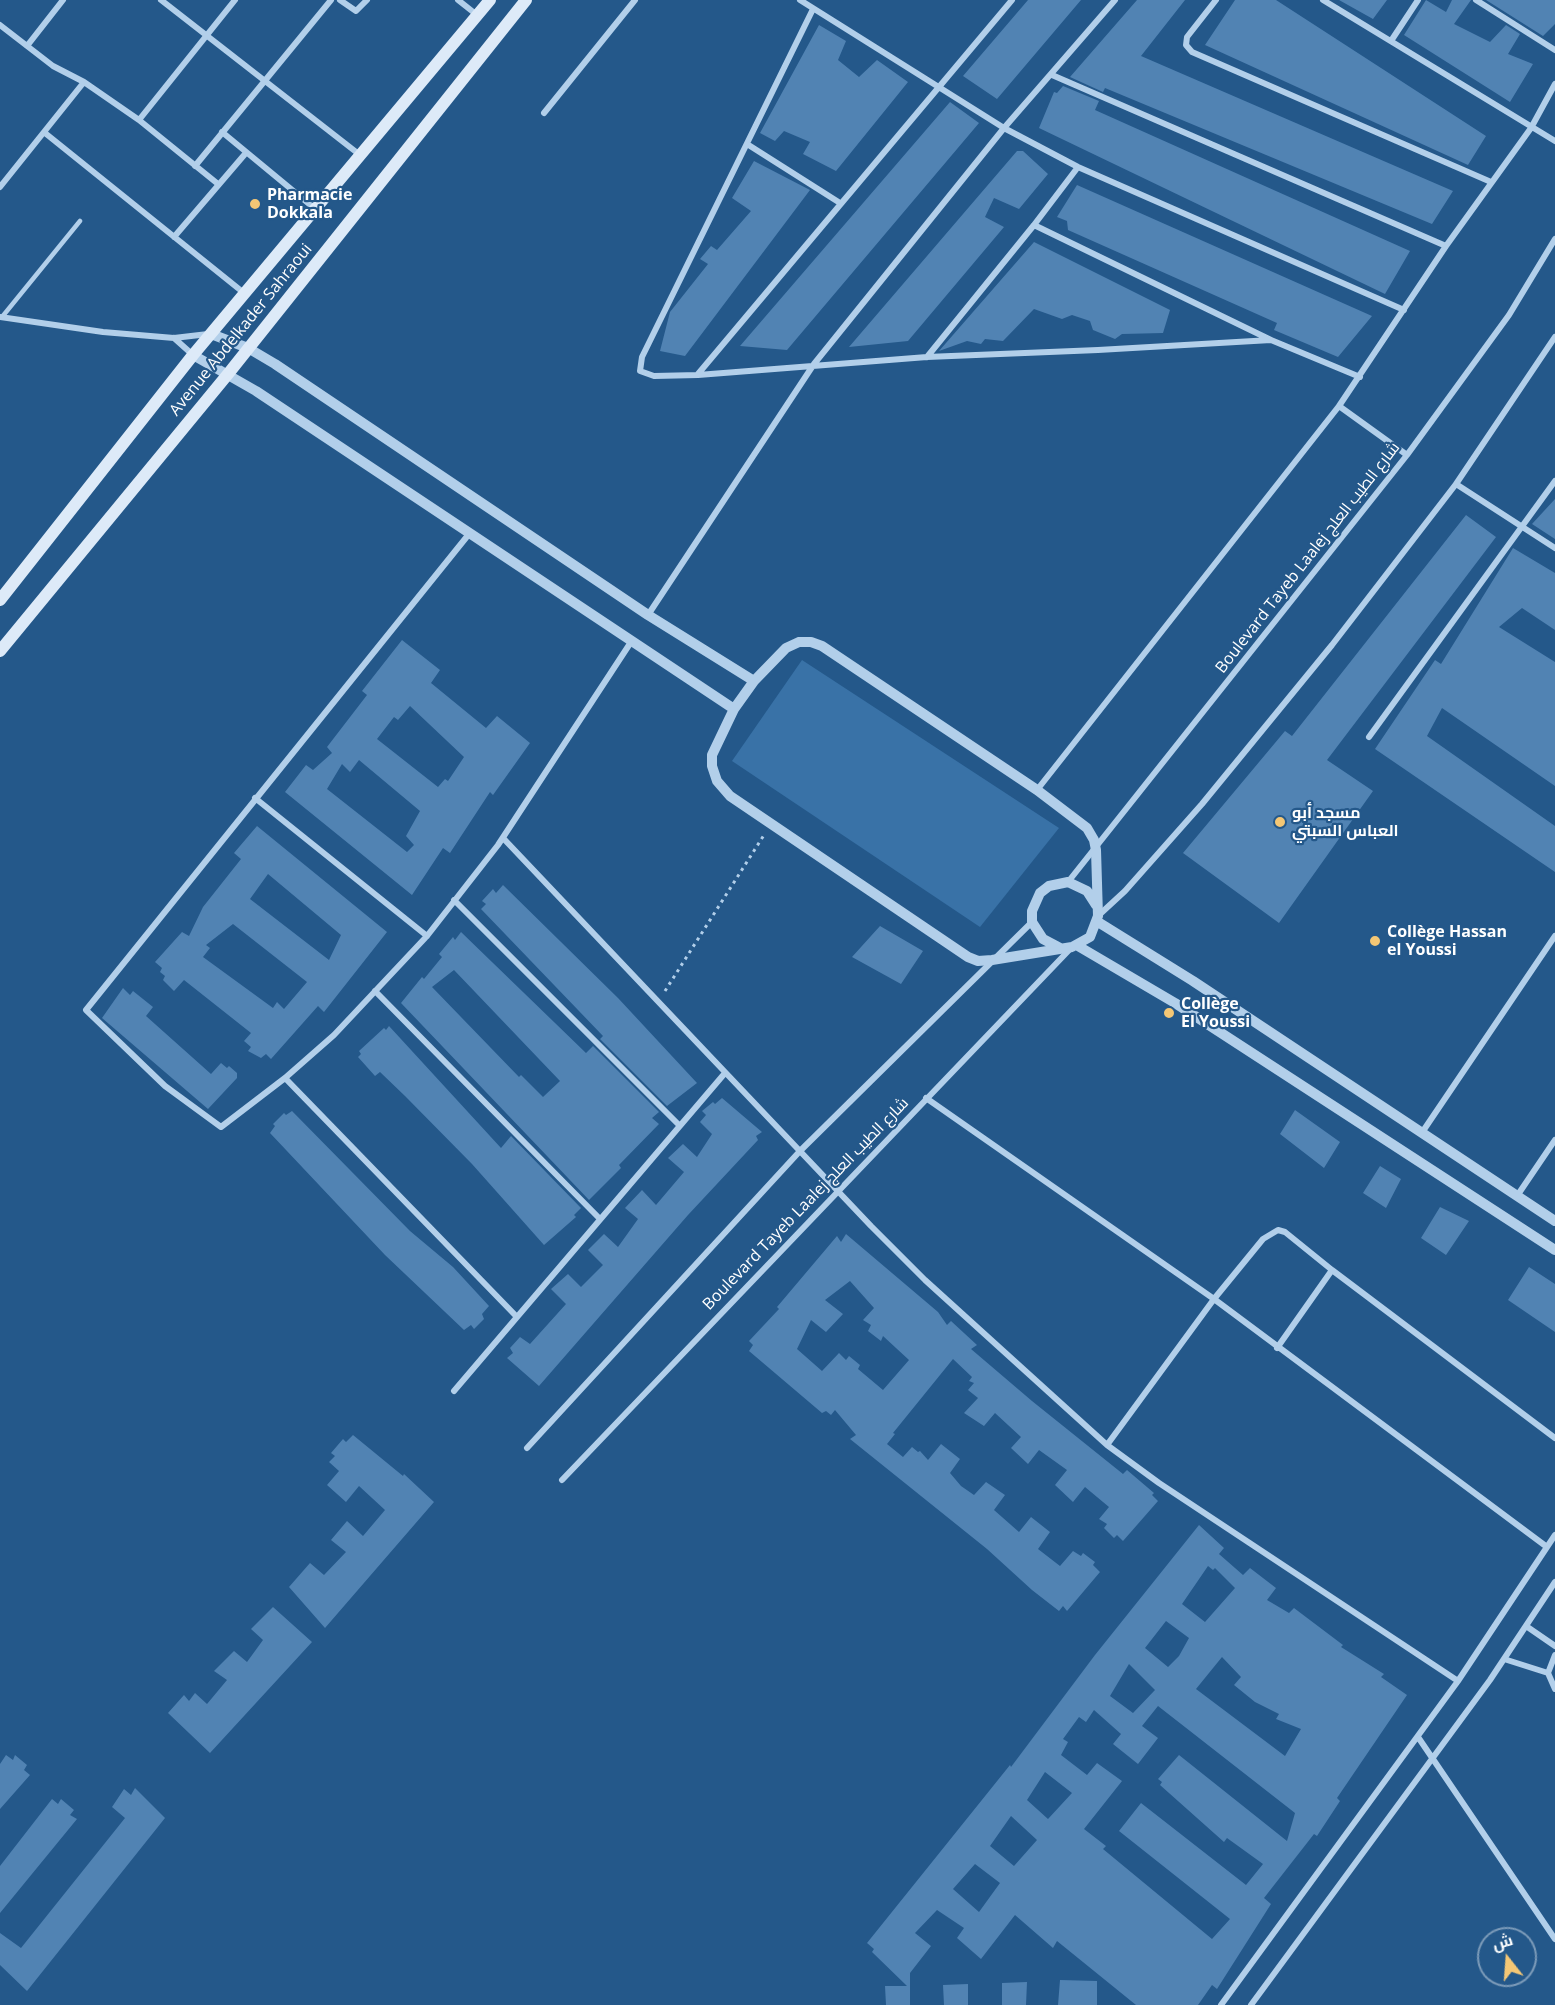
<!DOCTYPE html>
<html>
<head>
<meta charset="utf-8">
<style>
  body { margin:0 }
  #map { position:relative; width:1555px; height:2005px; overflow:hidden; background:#24588a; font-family:"Open Sans",Cairo,sans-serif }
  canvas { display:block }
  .north { position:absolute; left:1477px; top:1927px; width:60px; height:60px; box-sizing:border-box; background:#24588a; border:2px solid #7c9bb9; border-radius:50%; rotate:343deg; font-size:16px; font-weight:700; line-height:24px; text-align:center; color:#fff }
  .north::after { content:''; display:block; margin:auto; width:21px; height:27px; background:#f4c775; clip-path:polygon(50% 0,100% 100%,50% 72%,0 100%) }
</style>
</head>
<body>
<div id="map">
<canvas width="1555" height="2005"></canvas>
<div class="north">ش</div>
</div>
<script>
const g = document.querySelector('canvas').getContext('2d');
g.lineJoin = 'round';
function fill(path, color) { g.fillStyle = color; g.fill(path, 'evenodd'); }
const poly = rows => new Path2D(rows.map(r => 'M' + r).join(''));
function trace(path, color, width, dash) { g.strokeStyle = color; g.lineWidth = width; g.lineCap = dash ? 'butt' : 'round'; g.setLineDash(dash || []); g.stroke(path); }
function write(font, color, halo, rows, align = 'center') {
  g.font = font + ' "Open Sans",Cairo,sans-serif'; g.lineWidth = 4.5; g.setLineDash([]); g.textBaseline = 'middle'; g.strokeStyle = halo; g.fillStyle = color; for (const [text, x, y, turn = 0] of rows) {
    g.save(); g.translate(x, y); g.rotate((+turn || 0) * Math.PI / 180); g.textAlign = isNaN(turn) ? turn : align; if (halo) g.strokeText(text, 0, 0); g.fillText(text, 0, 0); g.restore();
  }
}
fill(poly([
  [802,660,1059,828,980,927,732,761]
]), '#3972a7');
fill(poly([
  [1028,0,1081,0,997,99,963,76],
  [1137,0,1185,0,1141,56,1453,191,1432,224,1105,88,1103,92,1070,77],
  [1235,0,1276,0,1486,136,1468,165,1205,45],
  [1339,0,1387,0,1373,19],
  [1426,0,1446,12,1452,0,1471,0,1454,24,1490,42,1506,25,1520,34,1508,54,1533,64,1510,102,1404,35],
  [1486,0,1555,0,1555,24,1543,36],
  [819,25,846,41,838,60,859,77,877,60,908,82,836,171,803,154,810,142,784,131,775,141,760,133],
  [1063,86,1099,101,1095,110,1410,251,1385,294,1039,128,1054,92,1057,93],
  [950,102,979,123,787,350,740,346],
  [1017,151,1023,151,1048,174,1019,209,994,198,985,217,1004,227,908,341,849,347],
  [754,161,810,190,685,356,660,351,670,312,708,264,700,259,711,246,717,250,751,211,732,198],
  [1077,185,1372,316,1338,357,1274,330,1277,323,1068,230,1067,221,1057,217],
  [1034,242,1170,310,1163,333,1122,334,1115,339,1093,330,1090,321,1072,315,1062,319,1034,309,1003,341,985,339,981,344,967,341,939,351],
  [1555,499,1555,539,1532,524],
  [1466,515,1496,537,1327,760,1373,791,1279,923,1183,853,1285,731,1292,736],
  [1513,548,1555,573,1555,630,1522,608,1499,627,1555,662,1555,786,1442,708,1427,736,1555,826,1555,872,1375,749,1435,660,1441,664],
  [402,640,440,670,431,683,486,728,497,716,530,743,493,795,490,792,450,853,443,848,412,895,285,792,306,765,313,770,332,753,327,747,367,695,362,691],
  [410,706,464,757,448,781,445,779,438,787,377,739,394,717,398,720],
  [359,760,420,811,406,836,414,845,407,852,327,789,342,764,350,772],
  [257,826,387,932,324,1012,318,1006,271,1059,266,1054,261,1058,248,1051,251,1047,244,1041,251,1033,184,980,174,991,163,980,165,976,160,972,162,968,155,962,182,932,189,936,203,907,241,859,234,853],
  [268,874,341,935,329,960,250,899],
  [233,924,307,982,284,1009,277,1002,273,1008,203,957,210,948,206,945],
  [503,885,618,998,697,1083,667,1106,600,1039,603,1036,481,909,486,904,482,901,493,889,496,893],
  [880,926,923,951,901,984,852,957],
  [461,932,586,1053,593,1046,659,1112,652,1118,659,1124,619,1165,621,1168,589,1200,401,1003,422,977,424,979,442,957,439,954,453,937,455,940],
  [454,970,560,1081,543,1097,521,1075,519,1077,432,987],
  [123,988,130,995,133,991,153,1007,146,1016,211,1074,221,1063,227,1068,229,1066,237,1073,237,1078,208,1109,102,1018],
  [389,1026,501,1148,511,1136,581,1208,574,1215,576,1217,544,1245,472,1164,405,1096,380,1072,375,1076,358,1057,361,1054,359,1051,384,1028,386,1030],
  [722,1098,762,1132,756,1136,758,1140,688,1215,539,1386,507,1358,513,1353,510,1348,520,1337,530,1344,566,1304,551,1289,568,1274,581,1287,603,1265,588,1250,604,1234,618,1247,638,1219,625,1208,642,1190,656,1205,684,1172,668,1158,683,1144,697,1157,712,1134,700,1122,706,1115,702,1111,713,1102,715,1104],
  [1295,1110,1340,1142,1324,1168,1280,1134],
  [292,1111,410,1231,453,1267,489,1306,482,1314,484,1319,474,1329,471,1325,464,1330,385,1255,270,1133,275,1126,273,1124,284,1113,286,1115],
  [1380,1166,1401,1179,1386,1208,1363,1193],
  [1440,1207,1469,1221,1446,1255,1421,1238],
  [846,1234,938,1312,947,1325,951,1321,977,1345,971,1349,1032,1401,1123,1474,1127,1470,1154,1493,1152,1495,1158,1501,1123,1541,1117,1535,1114,1538,1104,1528,1107,1524,1099,1519,1109,1507,1085,1487,1073,1502,1055,1485,1067,1470,1039,1450,1028,1464,1011,1448,1021,1437,995,1413,984,1426,964,1413,978,1398,968,1390,974,1383,969,1381,972,1377,953,1359,893,1433,895,1434,887,1444,903,1457,912,1447,918,1452,920,1451,928,1460,941,1444,960,1459,950,1473,961,1486,974,1495,986,1482,1005,1495,994,1510,1019,1532,1031,1517,1050,1532,1038,1549,1060,1566,1073,1551,1081,1556,1083,1553,1095,1562,1093,1565,1100,1572,1067,1611,1063,1606,1059,1611,1032,1590,987,1549,850,1439,856,1435,835,1410,831,1415,826,1411,822,1413,749,1351,753,1345,749,1341,779,1309,777,1307,837,1236,841,1242],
  [850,1281,874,1308,863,1320,871,1325,868,1331,881,1341,883,1336,909,1360,883,1390,858,1369,860,1365,849,1356,846,1360,839,1353,822,1371,797,1349,811,1320,826,1332,843,1314,825,1300],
  [1529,1267,1555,1284,1555,1332,1508,1300],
  [353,1435,403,1476,404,1474,434,1502,325,1628,289,1587,310,1563,324,1575,346,1552,331,1540,347,1521,363,1536,385,1510,359,1486,346,1502,327,1485,339,1471,329,1462,335,1456,331,1453,343,1439,346,1442],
  [1199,1525,1224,1548,1219,1554,1243,1575,1250,1568,1276,1588,1267,1600,1289,1613,1294,1608,1343,1645,1341,1647,1384,1674,1381,1677,1407,1695,1337,1798,1340,1801,1317,1836,1314,1834,1264,1898,1271,1904,1217,1989,1212,1985,1198,2005,1136,2005,1057,1941,1053,1948,1015,1915,981,1959,957,1938,964,1928,937,1910,915,1933,931,1946,910,1973,910,2005,886,2005,885,1986,907,1986,872,1952,874,1949,867,1943,1010,1765,1011,1767,1095,1655],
  [1208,1566,1213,1570,1215,1568,1235,1588,1205,1622,1182,1604],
  [1166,1621,1189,1638,1179,1656,1168,1667,1145,1648],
  [1222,1657,1241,1677,1234,1685,1255,1702,1279,1714,1276,1719,1301,1729,1285,1756,1196,1689],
  [1129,1664,1155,1690,1133,1713,1110,1696],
  [1158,1706,1295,1813,1287,1841,1179,1755,1158,1779,1162,1782,1160,1785,1224,1842,1227,1838,1263,1864,1246,1885,1141,1803,1119,1831,1230,1919,1212,1939,1103,1849,1106,1846,1084,1829,1122,1781,1097,1763,1087,1775,1061,1755,1068,1742,1063,1739,1079,1717,1086,1722,1094,1710,1121,1734,1113,1744,1138,1764,1158,1738,1142,1726],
  [1045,1772,1072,1793,1048,1819,1027,1800],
  [1011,1816,1037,1840,1014,1866,990,1846],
  [975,1864,1000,1883,979,1912,953,1889],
  [273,1607,312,1642,210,1753,168,1713,184,1695,189,1701,195,1693,207,1704,227,1680,214,1671,234,1651,247,1662,263,1640,251,1629],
  [6,1755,13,1760,15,1755,27,1765,24,1770,30,1775,0,1809,0,1764],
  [135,1788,165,1818,27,1991,0,1965,0,1933,21,1948,125,1818,112,1807,124,1789,131,1795],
  [52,1799,58,1804,61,1799,74,1810,70,1815,77,1819,0,1913,0,1866],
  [1060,1980,1097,1981,1097,2005,1058,2005],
  [1027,1982,1026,2005,1002,2005,1002,1983],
  [968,1984,968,2005,944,2005,943,1985]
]), '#5183b3');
trace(poly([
  [665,991,764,835]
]), '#b2cfea', 3, [3, 4.5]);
trace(poly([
  [2,317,80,221]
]), '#b2cfea', 4.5);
trace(poly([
  [161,0,360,155],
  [340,0,356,11,367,0],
  [458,0,477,15],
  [800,0,1004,128,1078,167,1404,310],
  [1216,0,1187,37,1186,45,1192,52,1491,182],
  [1323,0,1555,141],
  [1476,0,1555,50],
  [813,9,642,357,640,371,654,376,698,375,927,357,1098,350,1271,340],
  [0,25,53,66,84,82,139,120,218,184],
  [1391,41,1418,0],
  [27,46,63,0],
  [1052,75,1446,246],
  [544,113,635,0],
  [139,120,235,0],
  [222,132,314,208],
  [45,133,244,293],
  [747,144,840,203],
  [195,166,331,0],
  [0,187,84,82],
  [1034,225,1271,340,1360,377],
  [174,237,245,154],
  [0,317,103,332,174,338,208,334],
  [174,338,193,355],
  [927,357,1034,225,1078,167],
  [698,374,1012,0],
  [1339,406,1446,246,1531,128,1555,84],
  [1456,484,1555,548],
  [469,534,86,1010,165,1086,221,1127,285,1078,334,1035,427,936,498,845,631,642],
  [648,615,814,364,1004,128,1115,0],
  [1369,737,1555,481],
  [1037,790,1339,406,1407,455],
  [255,798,427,936],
  [503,838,871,1226,925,1280,1107,1445,1159,1483,1458,1681],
  [1068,882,1407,455,1509,315,1555,239],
  [454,900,680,1126],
  [1099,915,1125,891,1202,804,1332,645,1456,484,1555,337],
  [375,991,600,1219],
  [285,1078,517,1317],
  [926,1098,1214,1299,1547,1547],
  [1421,1134,1555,936],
  [1517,1196,1555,1140],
  [1277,1348,1332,1270],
  [454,1391,725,1073],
  [1107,1445,1214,1299,1263,1239,1278,1230,1285,1232,1332,1270,1555,1438],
  [527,1448,800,1151,1032,922],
  [562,1480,1072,947],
  [1526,1626,1555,1646],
  [1555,1655,1548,1673,1555,1689],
  [1504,1659,1548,1673],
  [1418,1737,1555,1939],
  [1221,2005,1458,1681,1555,1535],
  [1251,2005,1490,1680,1555,1582]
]), '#b2cfea', 6);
trace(poly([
  [211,334,248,348,275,364,648,615,754,681],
  [193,355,256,391,734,709],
  [799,642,811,642,822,646,1037,790,1087,828,1094,840,1096,850,1098,916,1090,937,1072,947,992,960,978,961,968,957,730,796,717,781,712,766,712,755,734,709,754,681,786,648,799,642],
  [1098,922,1193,981,1555,1221],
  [1078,946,1175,1003,1555,1250],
  [1060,948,1043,939,1032,922,1032,911,1040,893,1049,886,1068,882,1087,891,1096,905]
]), '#b2cfea', 10);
trace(poly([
  [0,600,193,355,490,0],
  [0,651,228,374,526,0]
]), '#ddeaf8', 12);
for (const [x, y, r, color] of [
  [255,204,6,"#f4c775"],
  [1280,822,6,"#f4c775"],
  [1375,941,6,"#f4c775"],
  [1169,1013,6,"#f4c775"]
]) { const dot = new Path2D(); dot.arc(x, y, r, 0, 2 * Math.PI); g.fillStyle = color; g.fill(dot); trace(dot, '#24588a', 2); }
write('bold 16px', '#fff', '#24588a', [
  ["Pharmacie",267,195],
  ["Dokkala",267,213],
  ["مسجد أبو",1292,813],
  ["العباس السبتي",1292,831],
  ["Collège Hassan",1387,932],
  ["el Youssi",1387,950],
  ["Collège",1181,1004],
  ["El Youssi",1181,1022]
], 'left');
write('16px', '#fff', '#24588a', [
  ["Avenue Abdelkader Sahraoui",241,330,-51],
  ["Boulevard Tayeb Laalej شارع الطيب العلج",1308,558,-52],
  ["Boulevard Tayeb Laalej شارع الطيب العلج",806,1204,-46]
]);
</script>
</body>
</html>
